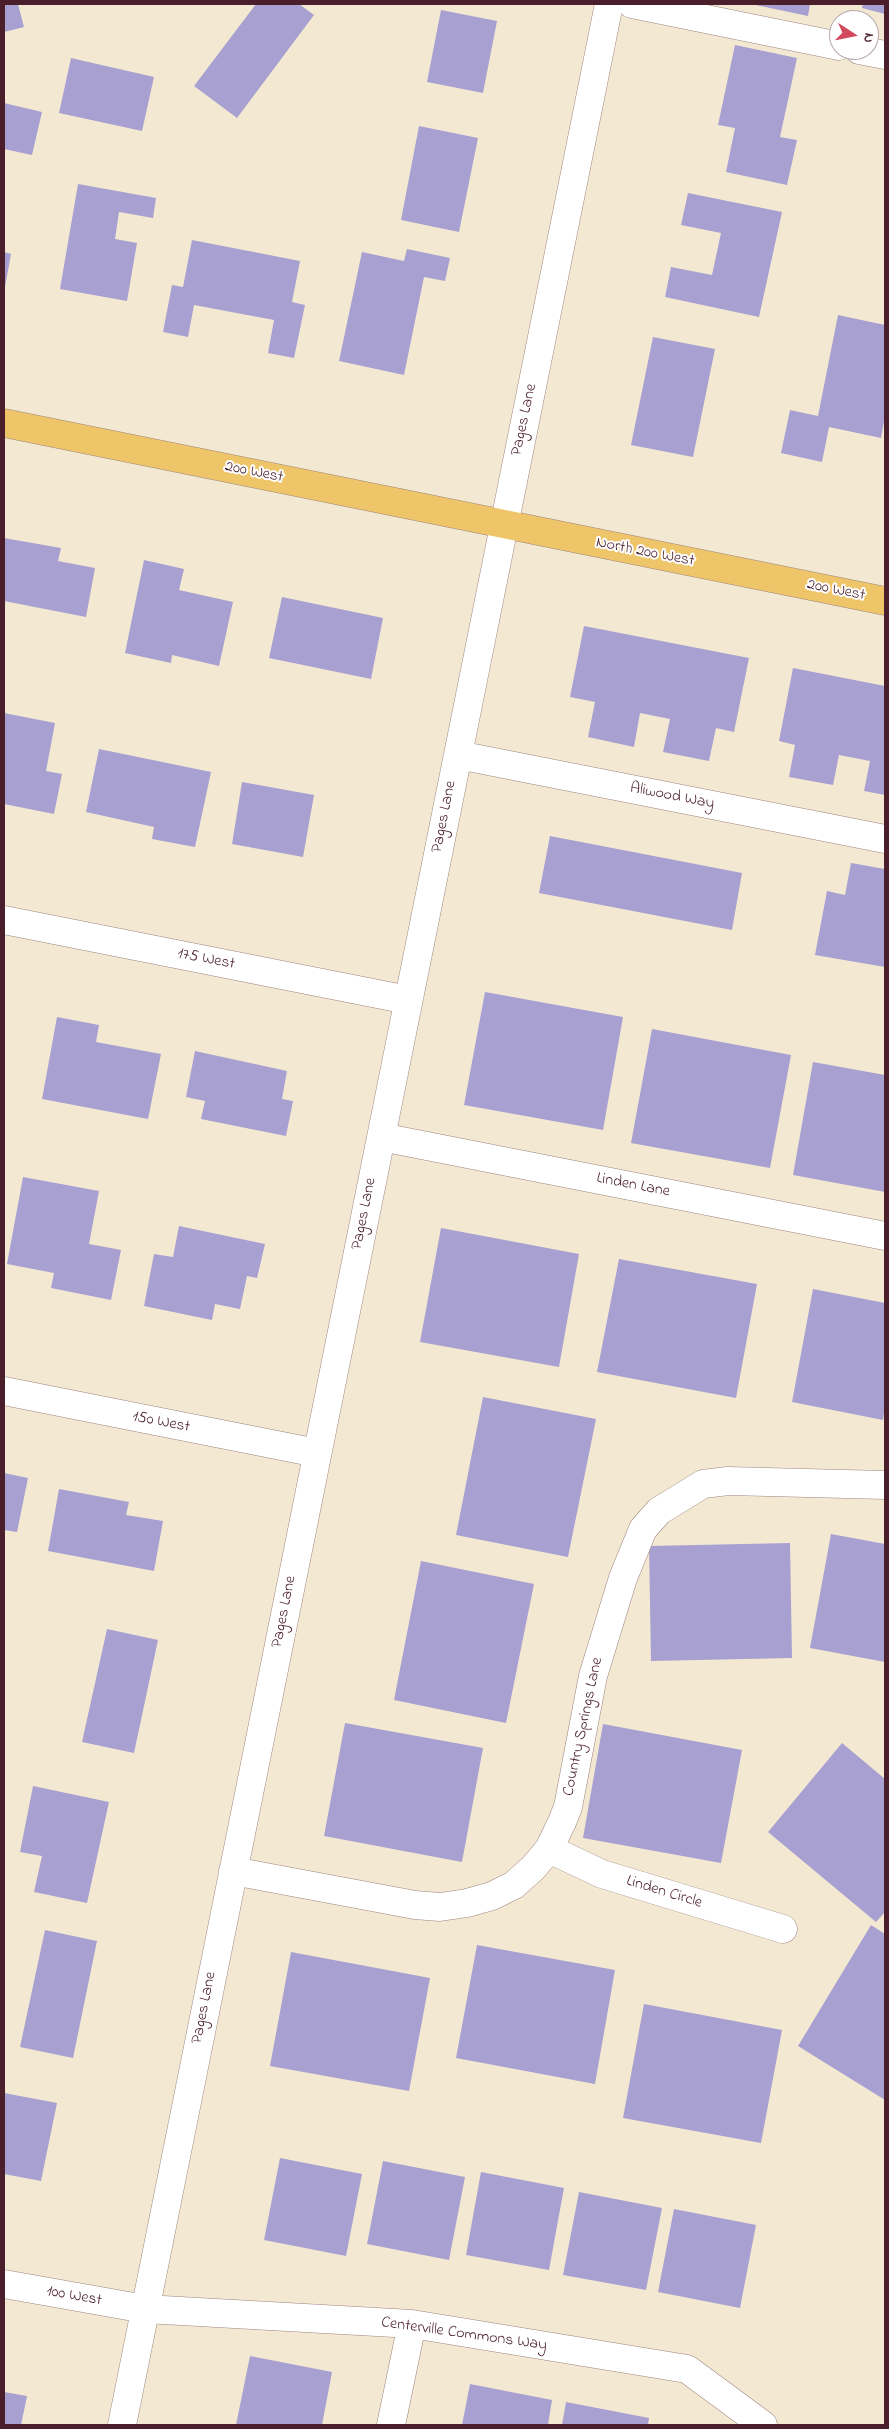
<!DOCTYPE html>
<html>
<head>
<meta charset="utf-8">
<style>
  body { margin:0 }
  #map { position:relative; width:889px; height:2429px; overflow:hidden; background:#f3e9d3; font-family:"Indie Flower",sans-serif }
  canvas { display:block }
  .frame { position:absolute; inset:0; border:5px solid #4a1f2b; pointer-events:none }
  .north { position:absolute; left:829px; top:10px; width:50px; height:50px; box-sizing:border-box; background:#fff; border:1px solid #b7a5aa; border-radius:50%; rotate:101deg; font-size:14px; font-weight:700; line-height:20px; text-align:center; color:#4a1f2b }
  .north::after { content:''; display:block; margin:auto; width:18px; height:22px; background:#d1495b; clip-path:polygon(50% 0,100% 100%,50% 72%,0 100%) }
</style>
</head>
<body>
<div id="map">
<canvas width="889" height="2429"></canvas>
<div class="frame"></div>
<div class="north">N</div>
</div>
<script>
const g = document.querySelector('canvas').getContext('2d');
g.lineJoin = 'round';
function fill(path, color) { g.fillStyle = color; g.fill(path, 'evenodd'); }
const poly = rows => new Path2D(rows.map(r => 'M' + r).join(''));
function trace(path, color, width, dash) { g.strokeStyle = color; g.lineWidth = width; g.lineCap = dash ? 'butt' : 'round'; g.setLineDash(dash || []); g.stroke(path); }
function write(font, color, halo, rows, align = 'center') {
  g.font = font + ' "Indie Flower",sans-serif'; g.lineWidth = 4; g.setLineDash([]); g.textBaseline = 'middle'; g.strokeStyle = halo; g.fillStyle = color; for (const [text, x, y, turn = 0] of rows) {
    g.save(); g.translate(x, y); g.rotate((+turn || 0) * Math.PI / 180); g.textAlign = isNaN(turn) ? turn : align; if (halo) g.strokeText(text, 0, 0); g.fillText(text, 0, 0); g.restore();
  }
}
fill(poly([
  [4,4,18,4,24,27,4,32],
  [256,4,299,4,314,15,237,118,194,86],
  [751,4,810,4,808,16],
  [863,4,885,4,885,14,862,8],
  [441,10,497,21,483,93,427,82],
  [735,45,797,58,780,137,797,140,787,185,726,172,735,128,718,125],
  [71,58,154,77,142,131,59,113],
  [4,103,42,112,32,155,4,149],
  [419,126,478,138,459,232,401,220],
  [78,184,156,198,153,218,119,212,115,239,137,243,127,301,60,289],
  [688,193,782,212,759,317,665,297,671,267,712,275,721,233,681,225],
  [192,240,300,261,292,302,305,305,294,358,268,353,274,320,194,305,188,337,163,332,172,285,183,287],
  [407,249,450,258,445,281,424,277,404,375,339,361,362,252,404,261],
  [4,252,11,254,5,287,4,287],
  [838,315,885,325,885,416,881,438,829,427,822,462,781,453,790,410,818,416],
  [653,337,715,349,693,457,631,445],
  [4,538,61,548,58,561,95,568,86,617,4,601],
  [144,560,184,569,179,590,233,602,219,666,172,655,171,663,125,653],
  [282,597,383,618,371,679,269,658],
  [584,626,749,658,734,732,716,728,709,761,663,752,670,719,640,713,634,747,588,737,595,702,570,697],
  [793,668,885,686,885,795,864,791,870,761,839,755,833,785,789,777,795,745,779,741],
  [4,713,55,723,46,771,62,774,54,814,4,804],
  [99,749,211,772,195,847,152,839,154,827,86,812],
  [242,782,314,795,303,857,232,844],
  [550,836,742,873,732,930,539,893],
  [851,863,885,869,885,967,815,955,827,891,845,895],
  [485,992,623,1017,603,1130,464,1105],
  [57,1017,99,1025,96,1042,161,1054,148,1119,42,1099],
  [652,1029,791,1055,770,1168,631,1143],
  [195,1051,287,1071,282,1099,293,1101,286,1136,201,1119,205,1101,186,1097],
  [813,1062,885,1075,885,1192,793,1175],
  [23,1177,99,1191,89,1244,121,1250,111,1300,51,1288,54,1273,7,1264],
  [179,1226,265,1244,257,1278,247,1276,240,1309,215,1304,212,1320,144,1306,154,1254,173,1257],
  [441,1228,579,1254,559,1367,420,1342],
  [619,1259,757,1284,736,1398,597,1372],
  [813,1289,885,1303,885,1405,883,1420,792,1402],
  [483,1397,596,1419,568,1557,456,1535],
  [4,1473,28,1478,17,1532,4,1530],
  [59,1489,129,1502,126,1515,163,1521,154,1571,48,1551],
  [831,1534,885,1544,885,1662,810,1648],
  [790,1543,792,1658,651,1661,649,1546],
  [421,1561,534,1584,506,1723,394,1700],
  [107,1629,158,1640,134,1753,82,1742],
  [345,1723,483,1748,462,1862,324,1836],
  [603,1724,742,1750,721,1863,583,1838],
  [842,1743,885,1779,885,1912,876,1922,768,1832],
  [33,1786,109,1802,87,1903,34,1892,42,1856,20,1852],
  [871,1925,885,1934,885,2100,798,2046],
  [45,1930,97,1941,73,2058,20,2047],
  [477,1945,615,1970,595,2084,456,2058],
  [291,1952,430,1978,409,2091,270,2066],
  [644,2004,782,2030,761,2143,623,2118],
  [4,2093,57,2103,41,2181,4,2174],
  [280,2158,362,2174,346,2256,264,2240],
  [383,2161,465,2177,449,2260,367,2244],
  [481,2172,564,2188,549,2270,466,2255],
  [579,2192,662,2208,646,2290,563,2275],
  [674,2209,756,2225,740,2308,658,2292],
  [250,2356,332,2372,322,2425,236,2425],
  [470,2384,552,2400,548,2425,462,2425],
  [4,2392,27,2396,21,2425,4,2425],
  [566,2402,649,2418,648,2425,562,2425]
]), '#a8a0d1');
const minor = poly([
  [632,4,839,46],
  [859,50,885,55],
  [458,755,885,839],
  [4,920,408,1000],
  [381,1137,885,1236],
  [4,1391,317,1453],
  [549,1849,602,1874,783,1929],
  [233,1871,415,1905,440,1907,467,1903,492,1896,514,1885,533,1868,549,1849,562,1822,568,1807,593,1676,623,1578,643,1529,659,1511,703,1484,728,1481,885,1485],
  [4,2284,145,2309,412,2324,687,2369,763,2425],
  [122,2425,609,4],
  [391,2425,412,2324]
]);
const major = poly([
  [4,423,885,601]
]);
trace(minor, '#9e847f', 29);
trace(major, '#9e847f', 29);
trace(minor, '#fff', 28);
trace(major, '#eec569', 28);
write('16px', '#4a1f2b', '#fff', [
  ["Pages Lane",525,420,-78],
  ["200 West",254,473,11],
  ["North 200 West",645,553,11],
  ["200 West",836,591,11],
  ["Aliwood Way",672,797,11],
  ["Pages Lane",445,817,-79],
  ["175 West",206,960,11],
  ["Linden Lane",633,1186,11],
  ["Pages Lane",365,1214,-79],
  ["150 West",161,1423,11],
  ["Pages Lane",285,1612,-79],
  ["Country Springs Lane",584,1727,-78],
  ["Linden Circle",664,1893,17],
  ["Pages Lane",205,2008,-79],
  ["100 West",74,2297,10],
  ["Centerville Commons Way",464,2335,8]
]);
</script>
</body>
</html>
